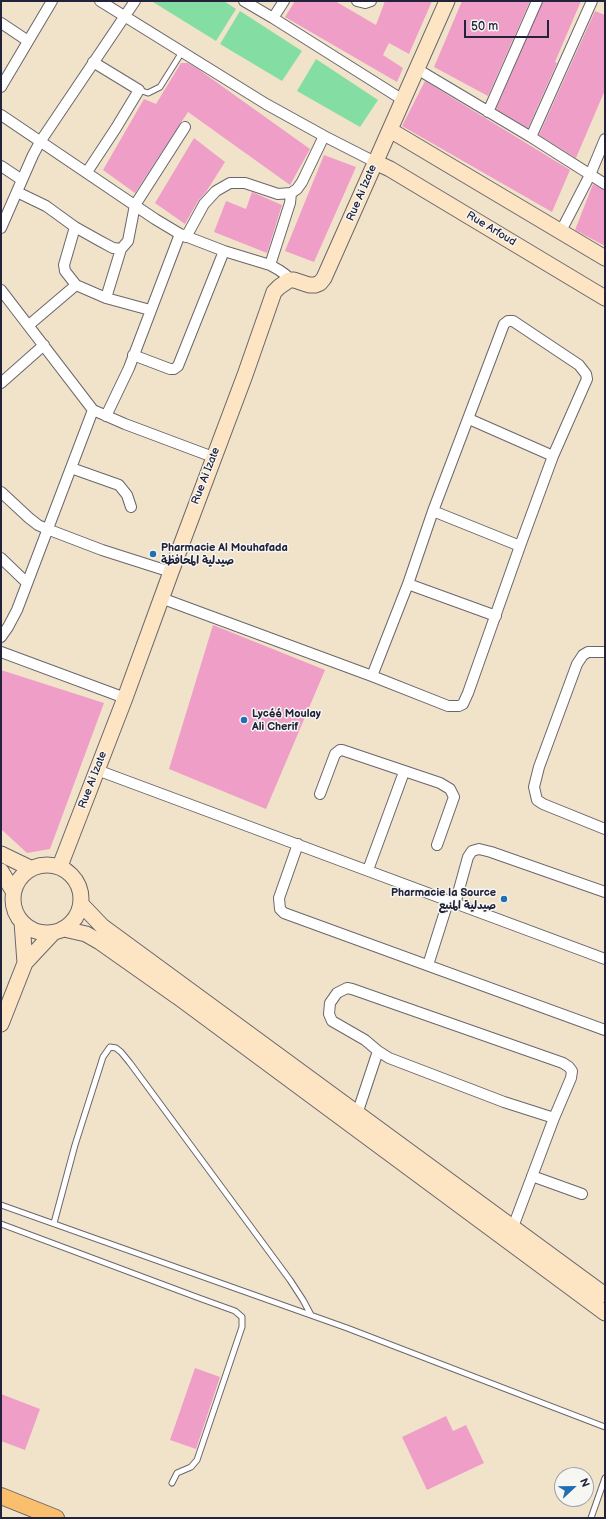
<!DOCTYPE html>
<html>
<head>
<meta charset="utf-8">
<style>
  body { margin:0 }
  #map { position:relative; width:606px; height:1519px; overflow:hidden; background:#f1e3c9; font-family:"Balsamiq Sans",sans-serif }
  canvas { display:block }
  .frame { position:absolute; inset:0; border:2px solid #22223b; pointer-events:none }
  .north { position:absolute; left:554px; top:1467px; width:40px; height:40px; box-sizing:border-box; background:#f6f6f2; border:1px solid #a1a1a9; border-radius:50%; rotate:68deg; font-size:11px; font-weight:700; line-height:16px; text-align:center; color:#22223b }
  .north::after { content:''; display:block; margin:auto; width:14px; height:18px; background:#1f6fb2; clip-path:polygon(50% 0,100% 100%,50% 72%,0 100%) }
  .scale { position:absolute; left:464px; top:20px; width:85px; height:18px; box-sizing:border-box; border:2px solid #22223b; border-top:0; padding-left:5px; font-size:12px; line-height:14px; white-space:nowrap; color:#22223b; -webkit-text-stroke:3px #f6f6f2; paint-order:stroke }
</style>
</head>
<body>
<div id="map">
<canvas width="606" height="1519"></canvas>
<div class="frame"></div>
<div class="north">N</div>
<div class="scale">50 m</div>
</div>
<script>
const g = document.querySelector('canvas').getContext('2d');
g.lineJoin = 'round';
function fill(path, color) { g.fillStyle = color; g.fill(path, 'evenodd'); }
const poly = rows => new Path2D(rows.map(r => 'M' + r).join(''));
function trace(path, color, width, dash) { g.strokeStyle = color; g.lineWidth = width; g.lineCap = dash ? 'butt' : 'round'; g.setLineDash(dash || []); g.stroke(path); }
function write(font, color, halo, rows, align = 'center') {
  g.font = font + ' "Balsamiq Sans","Playpen Sans Arabic",sans-serif'; g.lineWidth = 3; g.setLineDash([]); g.textBaseline = 'middle'; g.strokeStyle = halo; g.fillStyle = color; for (const [text, x, y, turn = 0] of rows) {
    g.save(); g.translate(x, y); g.rotate((+turn || 0) * Math.PI / 180); g.textAlign = isNaN(turn) ? turn : align; if (halo) g.strokeText(text, 0, 0); g.fillText(text, 0, 0); g.restore();
  }
}
fill(poly([
  [154,1,224,1,236,9,216,41,153,2],
  [240,11,302,51,282,81,220,44],
  [316,59,378,100,360,127,297,91]
]), '#84dea3');
fill(poly([
  [295,1,335,1,376,25,385,1,432,1,409,54,389,43,383,55,403,68,397,82,285,17],
  [462,1,530,1,488,96,434,67],
  [543,1,581,1,555,62,557,63,528,128,496,109],
  [595,11,605,15,605,90,576,158,539,135],
  [181,63,188,63,198,69,310,149,290,185,188,112,135,193,103,170,144,99,156,104],
  [425,81,570,170,552,212,402,126],
  [194,138,225,162,206,192,198,201,185,224,155,203],
  [324,155,356,167,314,262,285,251],
  [593,184,605,190,605,246,575,230],
  [252,192,282,205,267,253,214,232,226,201,246,209],
  [213,625,325,670,266,809,169,769],
  [1,670,104,703,50,849,27,853,1,829],
  [195,1368,220,1377,196,1449,170,1440],
  [1,1394,40,1409,25,1450,1,1441],
  [446,1416,453,1431,466,1425,484,1463,427,1490,402,1437]
]), '#ef9ec8');
const lane = poly([
  [139,90,148,93,160,87,182,52],
  [1,1205,347,1328,605,1427],
  [54,1223,75,1145,103,1057,110,1047,116,1048,121,1052,130,1063,290,1280,303,1300,311,1315],
  [1,1224,199,1298,235,1311,242,1317,242,1327,197,1460,191,1467,177,1473,172,1483],
  [591,1518,605,1478]
]);
const street = poly([
  [100,1,266,104,324,136,375,162],
  [244,1,273,18,403,100],
  [357,1,365,3,371,1],
  [273,18,284,1],
  [1,23,28,41],
  [417,69,531,137,605,184],
  [1,87,52,1],
  [488,112,537,1],
  [1,115,155,219,180,234,224,251,270,265,279,270,286,275,289,280],
  [531,137,592,1],
  [1,166,22,180],
  [87,172,116,128,139,90,93,62],
  [17,192,46,206,75,227,100,241,113,248,121,249,128,241,135,205,185,127],
  [1,228,33,155,40,142,135,1],
  [561,231,590,175,605,139],
  [186,237,204,204,216,191,230,183,245,183,278,194,291,193,297,189,302,182,324,136],
  [270,265,290,203,291,193],
  [76,285,106,298,150,310],
  [1,290,93,410,125,424,213,457],
  [106,298,121,249],
  [29,325,76,285,65,271,64,265,75,227],
  [133,355,170,369,174,369,178,366,224,251],
  [1,383,44,345],
  [106,416,129,368,180,234],
  [469,419,553,456],
  [71,468,119,485,127,495,131,507],
  [1,492,29,518,38,525,47,529,102,550,171,572],
  [433,511,520,546],
  [1,558,27,583],
  [408,584,496,616],
  [161,598,372,676,448,706,459,706,463,704,468,693,520,546,553,456,587,379,586,374,579,365,513,321,508,321,504,324,433,511,408,584,372,676],
  [1,637,8,627,17,610,93,410],
  [1,652,125,698],
  [605,652,588,652,583,655,577,664,539,767,534,787,537,800,543,804,605,829],
  [97,770,605,959],
  [320,794,335,754,340,750,342,750,440,783,450,789,454,797,437,845],
  [298,844,279,898,280,909,284,913,605,1030],
  [368,870,404,772],
  [455,904,468,857,472,851,479,849,491,852,605,892],
  [428,965,448,902],
  [357,1114,378,1051],
  [532,1176,582,1194],
  [513,1227,554,1118,571,1078,572,1071,569,1067,563,1063,352,989,347,988,337,993,330,1003,329,1014,332,1021,365,1040,378,1051,389,1058,504,1102,554,1118]
]);
const secondary = poly([
  [390,130,605,258],
  [375,162,390,169,605,298],
  [1,854,30,868],
  '13 899a34 34 0 1 1 68 0a34 34 0 1 1-68 0Z',
  [60,866,125,698,171,572,245,375,274,292,279,287,289,280,294,280,309,285,315,285,320,283,324,278,447,1],
  [1,871,13,891],
  [81,904,102,926,605,1295],
  [22,922,25,963],
  [64,929,86,934,100,942,178,997,605,1313],
  [1,1024,25,963,53,933]
]);
const primary = poly([
  [1,1496,56,1518]
]);
trace(lane, '#6a666d', 7);
trace(street, '#6a666d', 12);
trace(secondary, '#6a666d', 17);
trace(primary, '#6a666d', 18);
trace(lane, '#fff', 5);
trace(street, '#fff', 10);
trace(secondary, '#fde5c4', 15);
trace(primary, '#f9bf6c', 16);
for (const [x, y, r, color] of [
  [153,554,4,"#1f6fb2"],
  [244,720,4,"#1f6fb2"],
  [504,899,4,"#1f6fb2"]
]) { const dot = new Path2D(); dot.arc(x, y, r, 0, 2 * Math.PI); g.fillStyle = color; g.fill(dot); trace(dot, '#f6f6f2', 1.5); }
write('11px', '#22223b', '#f6f6f2', [
  ["Rue Ai Izate",362,193,-67],
  ["Rue Arfoud",491,229,31],
  ["Rue Ai Izate",206,476,-69],
  ["Rue Ai Izate",93,780,-69]
]);
write('bold 11px', '#22223b', '#f6f6f2', [
  ["Pharmacie Al Mouhafada",161,548],
  ["صيدلية المحافظة",161,561],
  ["Lycéé Moulay",252,714],
  ["Ali Cherif",252,727],
  ["Pharmacie la Source",496,893,"right"],
  ["صيدلية المنبع",496,906,"right"]
], 'left');
</script>
</body>
</html>
